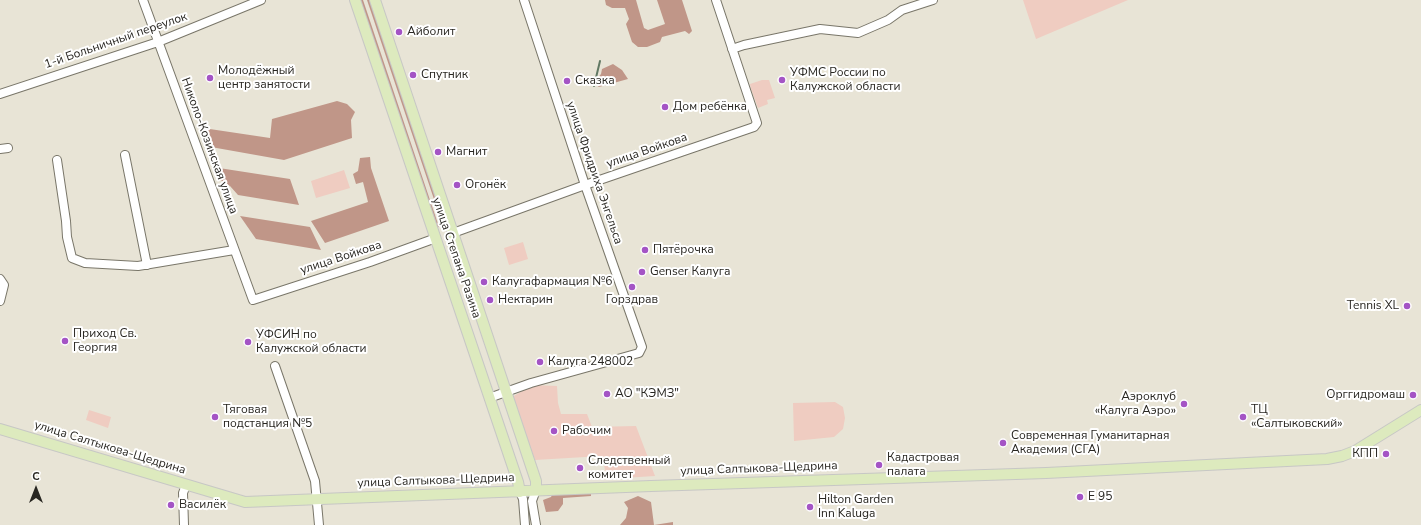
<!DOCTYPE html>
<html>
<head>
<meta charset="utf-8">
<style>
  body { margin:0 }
  #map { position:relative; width:1421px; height:525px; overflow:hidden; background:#e8e4d6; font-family:"Nunito Sans",sans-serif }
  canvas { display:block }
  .north { position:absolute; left:16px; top:469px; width:40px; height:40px; -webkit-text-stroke:3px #fff; paint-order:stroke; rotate:0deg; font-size:11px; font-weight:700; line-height:16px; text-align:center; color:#282621 }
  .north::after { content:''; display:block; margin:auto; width:14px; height:18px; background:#282621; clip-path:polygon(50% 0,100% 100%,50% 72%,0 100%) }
</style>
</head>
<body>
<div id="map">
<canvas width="1421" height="525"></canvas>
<div class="north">С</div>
</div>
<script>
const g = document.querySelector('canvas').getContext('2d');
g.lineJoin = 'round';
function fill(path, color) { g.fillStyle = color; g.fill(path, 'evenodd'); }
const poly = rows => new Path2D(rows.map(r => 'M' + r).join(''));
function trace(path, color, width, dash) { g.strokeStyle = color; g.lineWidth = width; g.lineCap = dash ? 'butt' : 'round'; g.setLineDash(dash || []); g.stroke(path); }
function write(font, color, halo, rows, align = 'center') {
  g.font = font + ' "Nunito Sans",sans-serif'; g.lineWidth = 4; g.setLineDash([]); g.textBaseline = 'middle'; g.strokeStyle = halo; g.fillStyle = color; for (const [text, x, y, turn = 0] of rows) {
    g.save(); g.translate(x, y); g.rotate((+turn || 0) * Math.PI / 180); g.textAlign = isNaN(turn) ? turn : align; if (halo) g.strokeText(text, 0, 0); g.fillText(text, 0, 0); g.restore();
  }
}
fill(poly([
  [1023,0,1128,0,1036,39],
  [762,80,769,80,775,98,767,100,768,104,758,108,751,89,750,84],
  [344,170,350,188,316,198,311,181],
  [523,242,528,259,509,265,504,248],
  [532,385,557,386,558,403,561,414,587,414,592,427,636,426,655,476,607,479,602,456,535,460,512,400,514,396],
  [835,402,843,407,845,418,843,429,834,437,794,441,793,403],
  [89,410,111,417,108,428,86,420]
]), '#efccc1');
fill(poly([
  [358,0,363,0,439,227,435,228],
  [367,0,373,0,447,224,443,226],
  [605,0,636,0,644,28,648,30,665,24,657,0,682,0,692,31,689,34,685,31,662,37,660,42,647,47,638,47,632,42,626,24,629,19,625,8,612,8,606,5],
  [613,64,622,70,628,79,599,87,596,85,596,80,601,74,602,69],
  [337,101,347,104,355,112,351,120,352,138,284,160,211,147,203,128,270,138,272,119],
  [370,157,371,168,389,221,325,243,311,221,368,202,363,182,356,184,353,174,358,171,360,158],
  [219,168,290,179,299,205,238,195,230,186,220,180],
  [240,216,310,227,321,250,256,239],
  [591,492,591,496,563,498,563,504,558,511,546,512,543,500,551,497,553,493],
  [638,496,651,502,654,525,673,522,673,525,620,525,626,518,628,508,624,502]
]), '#c09688');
trace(poly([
  [594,86,600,61]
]), '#617863', 2);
const minor = poly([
  [143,0,253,300,370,262,436,238],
  [732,49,744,45,820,29,858,33,888,20,902,10,933,0],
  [0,94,158,42,261,0],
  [0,149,8,148],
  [125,155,147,265],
  [57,160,66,221,67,237,72,258,85,263,138,266,234,250],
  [453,233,585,185,754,127,757,123,716,0],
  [0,279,4,285,0,301],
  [275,366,315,481,319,525],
  [489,398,531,383,639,353,642,347,585,185,524,0],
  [520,492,523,499,525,525],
  [184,525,183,493,186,485],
  [536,525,532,501,536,490]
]);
const major = poly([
  [355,0,518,482,520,492],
  [375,0,536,481,536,490],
  [0,429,245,502,651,486,1046,473,1327,459,1342,456,1355,451,1421,410]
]);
trace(minor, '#797669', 10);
trace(major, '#c7c7c5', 12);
trace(minor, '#fff', 8);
trace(major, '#ddeabe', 10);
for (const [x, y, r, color] of [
  [399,32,4,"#a454c5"],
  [413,75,4,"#a454c5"],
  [210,78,4,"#a454c5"],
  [782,80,4,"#a454c5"],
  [567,81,4,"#a454c5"],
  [665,107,4,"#a454c5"],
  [438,152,4,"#a454c5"],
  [457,185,4,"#a454c5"],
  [645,250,4,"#a454c5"],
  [642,272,4,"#a454c5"],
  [484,282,4,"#a454c5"],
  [632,287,4,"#a454c5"],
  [490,300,4,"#a454c5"],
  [1407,306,4,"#a454c5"],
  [65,341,4,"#a454c5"],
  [248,342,4,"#a454c5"],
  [540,362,4,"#a454c5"],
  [607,394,4,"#a454c5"],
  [1413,395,4,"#a454c5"],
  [1184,404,4,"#a454c5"],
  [215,417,4,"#a454c5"],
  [1243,417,4,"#a454c5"],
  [554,431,4,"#a454c5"],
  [1003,443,4,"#a454c5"],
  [1386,454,4,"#a454c5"],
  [879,465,4,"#a454c5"],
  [580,468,4,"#a454c5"],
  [1080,497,4,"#a454c5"],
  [171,505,4,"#a454c5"],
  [810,507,4,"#a454c5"]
]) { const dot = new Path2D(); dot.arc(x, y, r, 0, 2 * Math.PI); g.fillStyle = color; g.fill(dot); trace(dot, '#fff', 1.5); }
write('12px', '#282621', '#fff', [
  ["Айболит",407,32],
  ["Молодёжный",218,71],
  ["центр занятости",218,85],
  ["УФМС России по",790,73],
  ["Калужской области",790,87],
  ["Спутник",421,75],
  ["Сказка",575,81],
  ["Дом ребёнка",673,107],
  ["Магнит",446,152],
  ["Огонёк",465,185],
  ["Пятёрочка",653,250],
  ["Genser Калуга",650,272],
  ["Калугафармация №6",492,282],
  ["Нектарин",498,300],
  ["Горздрав",632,300,"center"],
  ["Tennis XL",1399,306,"right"],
  ["Приход Св.",73,334],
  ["Георгия",73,348],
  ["УФСИН по",256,335],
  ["Калужской области",256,349],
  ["Калуга 248002",548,362],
  ["АО \"КЭМЗ\"",615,394],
  ["Орггидромаш",1405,395,"right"],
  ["Аэроклуб",1176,397,"right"],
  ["«Калуга Аэро»",1176,411,"right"],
  ["Тяговая",223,410],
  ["подстанция №5",223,424],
  ["ТЦ",1251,410],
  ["«Салтыковский»",1251,424],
  ["Рабочим",562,431],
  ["Современная Гуманитарная",1011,436],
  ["Академия (СГА)",1011,450],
  ["КПП",1378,454,"right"],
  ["Кадастровая",887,458],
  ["палата",887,472],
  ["Следственный",588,461],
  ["комитет",588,475],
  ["Е 95",1088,497],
  ["Hilton Garden",818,500],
  ["Inn Kaluga",818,514],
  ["Василёк",179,505]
], 'left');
write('12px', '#282621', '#fff', [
  ["1-й Больничный переулок",116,41,-19],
  ["Николо-Козинская улица",209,146,70],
  ["улица Войкова",647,151,-19],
  ["улица Фридриха Энгельса",594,173,71],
  ["улица Войкова",341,258,-18],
  ["улица Степана Разина",456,258,71],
  ["улица Салтыкова-Щедрина",110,448,17],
  ["улица Салтыкова-Щедрина",759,469,-2],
  ["улица Салтыкова-Щедрина",436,481,-2]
]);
</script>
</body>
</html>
